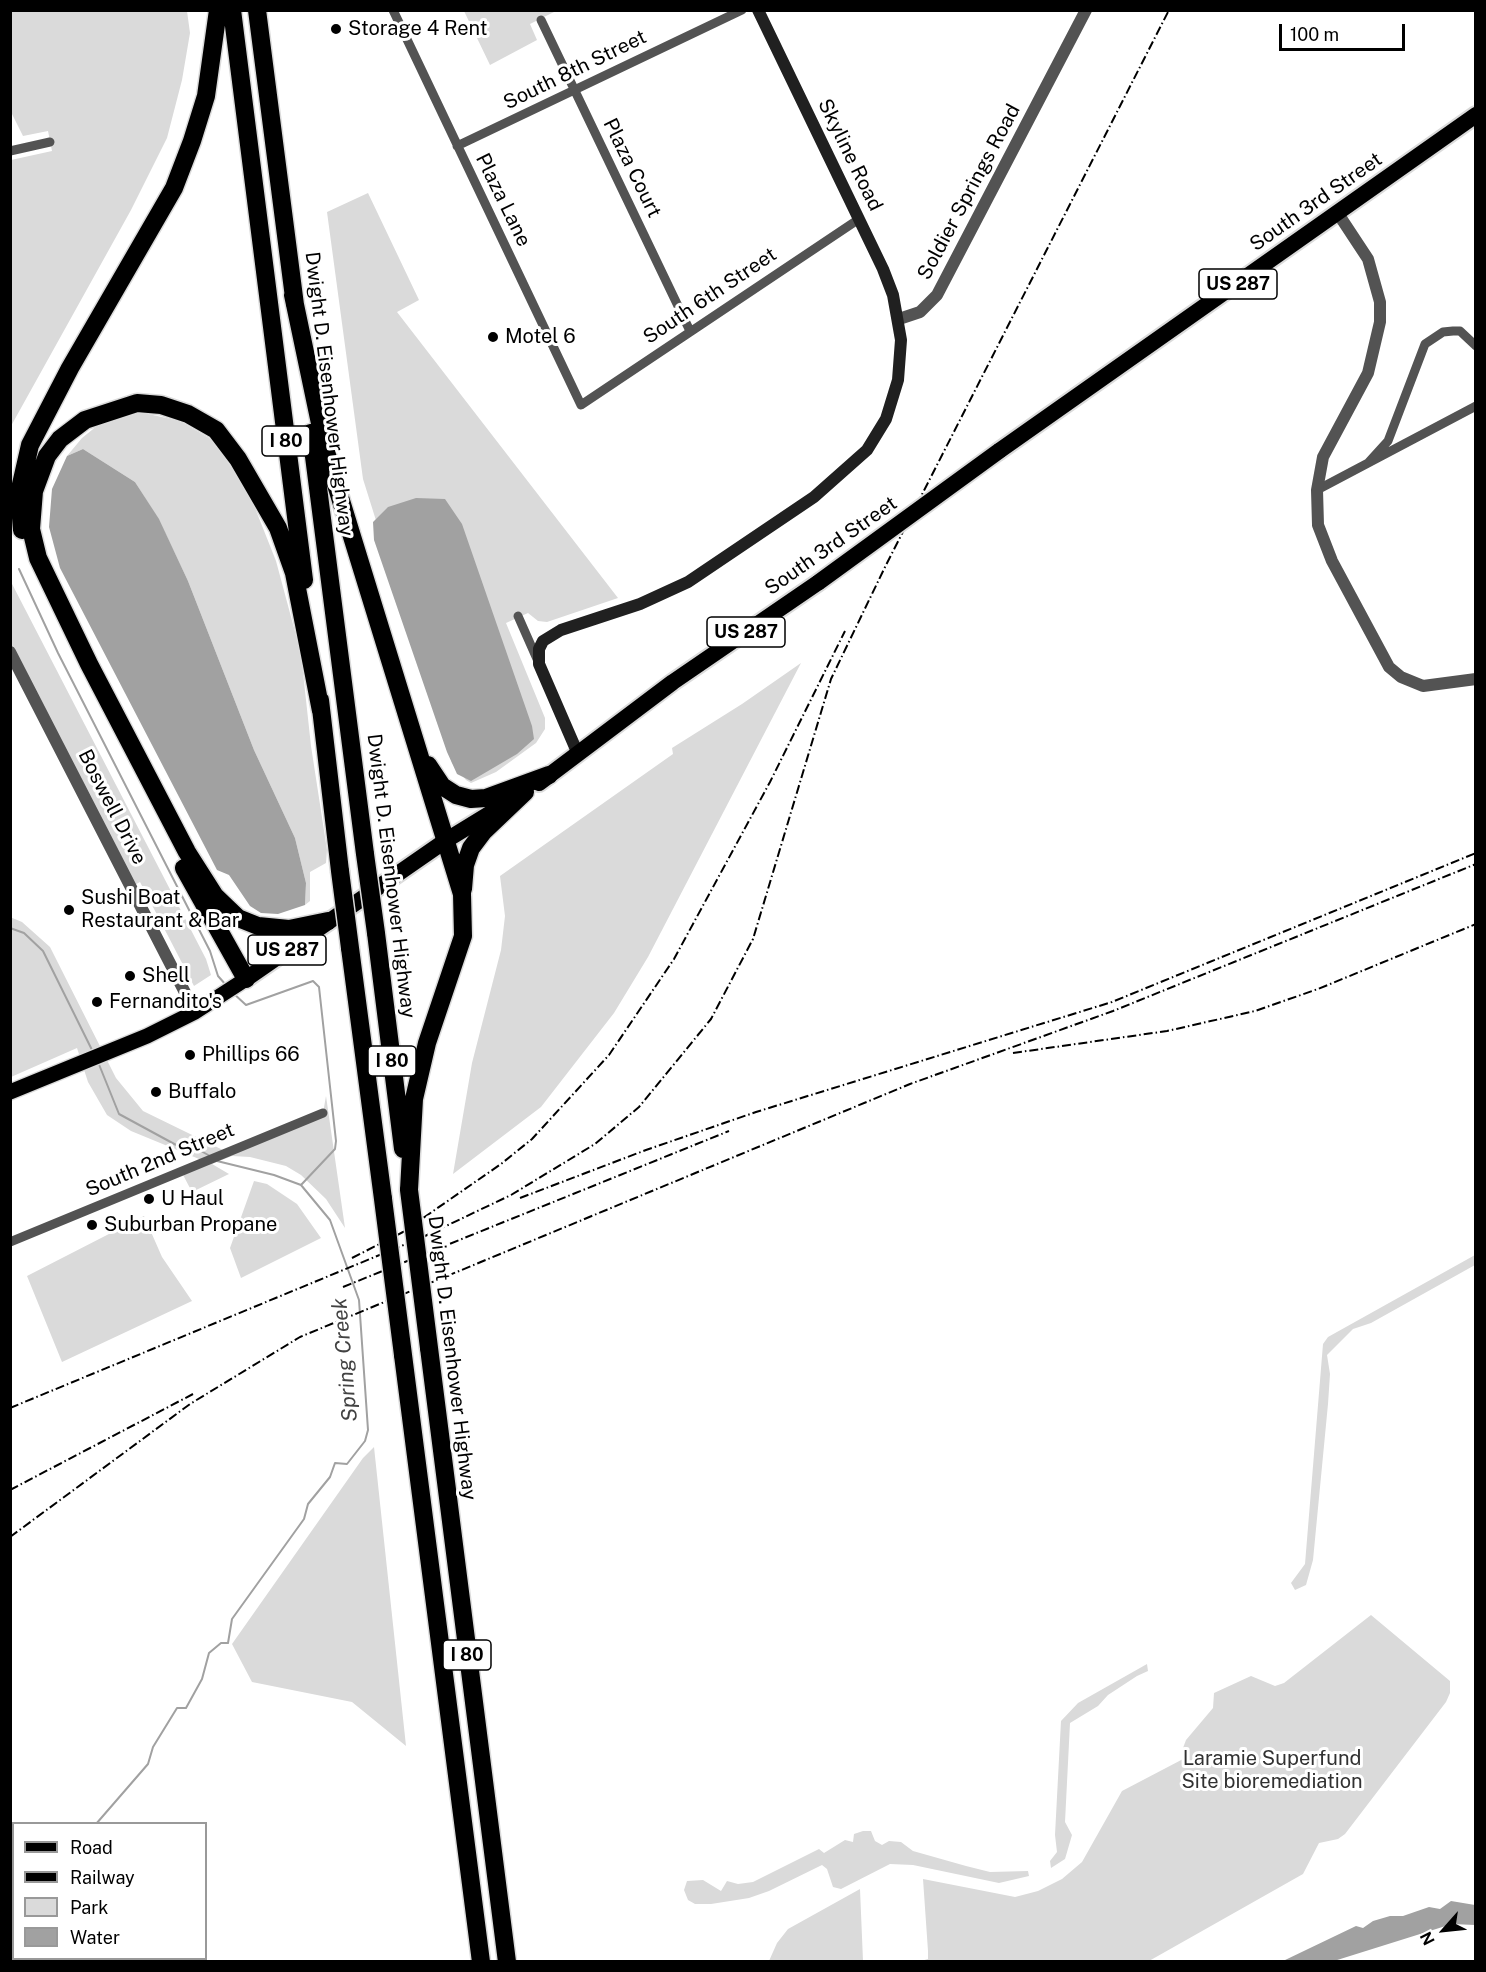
<!DOCTYPE html>
<html>
<head>
<meta charset="utf-8">
<style>
  body { margin:0 }
  #map { position:relative; width:1486px; height:1972px; overflow:hidden; background:#fff; font-family:"Public Sans",sans-serif }
  canvas { display:block }
  .frame { position:absolute; inset:0; border:12px solid #000; pointer-events:none }
  .legend { position:absolute; left:12px; top:1822px; width:195px; height:138px; box-sizing:border-box; background:#fff; border:2px solid #999; margin:0; padding:8px 10px; list-style:none; font-size:18px; color:#000 }
  .legend li { display:flex; align-items:center; gap:12px; height:30px }
  .legend b { width:30px; border:2px solid #999 }
  .north { position:absolute; left:1414px; top:1900px; width:60px; height:60px; -webkit-text-stroke:4px #fff; paint-order:stroke; rotate:243deg; font-size:16px; font-weight:700; line-height:24px; text-align:center; color:#000 }
  .north::after { content:''; display:block; margin:auto; width:21px; height:27px; background:#000; clip-path:polygon(50% 0,100% 100%,50% 72%,0 100%) }
  .scale { position:absolute; left:1279px; top:24px; width:126px; height:27px; box-sizing:border-box; border:3px solid #000; border-top:0; padding-left:8px; font-size:18px; line-height:21px; white-space:nowrap; color:#000; -webkit-text-stroke:4px #fff; paint-order:stroke }
</style>
</head>
<body>
<div id="map">
<canvas width="1486" height="1972"></canvas>
<div class="frame"></div>
<ul class="legend">
<li><b style="height:8px;background:#000"></b>Road</li>
<li><b style="height:8px;background:#000"></b>Railway</li>
<li><b style="height:16px;background:#dadada"></b>Park</li>
<li><b style="height:16px;background:#a1a1a1"></b>Water</li>
</ul>
<div class="north">N</div>
<div class="scale">100 m</div>
</div>
<script>
const g = document.querySelector('canvas').getContext('2d');
g.lineJoin = 'round';
function fill(path, color) { g.fillStyle = color; g.fill(path, 'evenodd'); }
const poly = rows => new Path2D(rows.map(r => 'M' + r).join(''));
function trace(path, color, width, dash) { g.strokeStyle = color; g.lineWidth = width; g.lineCap = dash ? 'butt' : 'round'; g.setLineDash(dash || []); g.stroke(path); }
function write(font, color, halo, rows, align = 'center') {
  g.font = font + ' "Public Sans",sans-serif'; g.lineWidth = 6; g.setLineDash([]); g.textBaseline = 'middle'; g.strokeStyle = halo; g.fillStyle = color; for (const [text, x, y, turn = 0] of rows) {
    g.save(); g.translate(x, y); g.rotate((+turn || 0) * Math.PI / 180); g.textAlign = isNaN(turn) ? turn : align; if (halo) g.strokeText(text, 0, 0); g.fillText(text, 0, 0); g.restore();
  }
}
fill(poly([
  [11,11,187,11,190,33,182,80,167,138,131,210,11,426,11,160,52,151,48,131,23,136,11,112],
  [464,11,556,11,530,24,537,40,490,65],
  [368,193,419,300,397,312,618,598,547,622,538,621,528,613,506,623,545,718,545,729,536,743,496,772,471,783,466,780,452,763,363,479,327,212],
  [139,412,180,421,214,441,251,498,276,561,301,654,311,746,327,850,326,863,310,872,310,901,305,905,306,883,295,838,254,750,188,581,159,520,135,482,83,449,67,456,82,438,103,421],
  [10,580,206,959,211,975,194,986,140,882,131,887,11,652],
  [801,663,648,957,614,1013,541,1107,453,1174,472,1063,501,950,505,916,500,876,673,754,672,748,742,704],
  [10,917,22,922,50,947,116,1078,143,1111,227,1152,323,1113,326,1096,345,1228,326,1199,301,1175,286,1166,250,1157,232,1156,212,1164,229,1174,192,1192,181,1171,204,1161,131,1131,107,1115,88,1082,77,1048,11,1077],
  [254,1181,267,1184,297,1204,321,1238,241,1278,230,1248],
  [144,1216,162,1257,192,1301,62,1362,27,1276],
  [1475,1255,1475,1265,1371,1323,1353,1329,1327,1355,1330,1374,1328,1404,1313,1560,1306,1585,1295,1590,1291,1583,1305,1564,1323,1344,1328,1337],
  [374,1447,406,1746,352,1702,252,1682,232,1644,363,1458],
  [1371,1615,1450,1681,1450,1693,1446,1702,1345,1834,1338,1839,1319,1843,1303,1874,1149,1961,921,1961,928,1959,928,1951,923,1879,1015,1897,1038,1891,1062,1879,1082,1862,1122,1791,1185,1758,1183,1748,1186,1740,1213,1708,1214,1693,1251,1676,1275,1686,1284,1683],
  [1147,1664,1148,1671,1137,1676,1108,1695,1098,1706,1070,1723,1065,1822,1072,1835,1065,1859,1051,1868,1050,1861,1057,1852,1055,1835,1061,1721,1078,1703],
  [863,1831,871,1831,875,1841,882,1845,889,1841,901,1842,913,1851,966,1866,990,1872,1028,1871,1029,1876,999,1883,913,1865,890,1864,841,1889,833,1887,827,1869,822,1865,769,1891,749,1898,711,1904,695,1904,688,1900,684,1890,687,1881,703,1880,721,1891,727,1881,738,1884,753,1882,819,1849,824,1853,845,1840,853,1842,854,1834],
  [860,1889,863,1961,769,1961,777,1943,788,1929]
]), '#dadada');
fill(poly([
  [83,449,135,482,159,519,188,581,254,750,295,838,306,883,305,905,278,914,261,913,250,906,229,875,217,870,60,568,49,527,52,489,67,456],
  [416,498,445,499,462,524,532,726,534,739,517,754,471,781,457,774,447,752,374,540,373,522,388,507],
  [1451,1901,1475,1905,1475,1925,1452,1924,1334,1961,1283,1961,1356,1926,1363,1928,1373,1921,1390,1916,1403,1916,1429,1907,1440,1909]
]), '#a1a1a1');
trace(poly([
  [19,569,58,653,210,951,218,976,226,985],
  [10,928,24,933,43,951,93,1052],
  [233,993,246,1005,313,981,319,987,336,1141,335,1149,301,1185],
  [98,1062,119,1114,178,1146,201,1151,210,1156],
  [96,1824,148,1764,153,1747,177,1708,186,1708,202,1679,209,1653,221,1643,228,1643,232,1619,304,1519,308,1504,330,1477,335,1463,347,1464,365,1441,368,1430,359,1300,330,1220,301,1185,274,1175,217,1161],
  [10,1952,14,1948]
]), '#a1a1a1', 2);
const primary = poly([
  [10,1092,147,1036,195,1012,246,979]
]);
const trunk = poly([
  [999,451,1476,115],
  [539,783,673,682,819,582],
  [246,979,445,841,507,803]
]);
const motorway = poly([
  [232,10,304,580],
  [257,10,295,305],
  [293,295,326,452,462,894,463,936,427,1043,414,1099,409,1190],
  [311,433,365,854],
  [22,530,19,493,30,445,70,368,174,188,192,141,206,96,218,10],
  [320,700,340,871],
  [321,711,294,573,278,528,238,459,216,430,188,414,161,405,137,403,85,420,60,439,47,456,34,491,31,529,38,558,89,664,187,852,215,896,238,918,258,926,289,929,328,921],
  [428,765,442,786,456,795,471,799,486,798,549,775],
  [184,868,246,979],
  [463,889,465,865,471,848,483,832,525,792],
  [376,933,403,1149],
  [350,948,383,1199],
  [429,1348,507,1962],
  [403,1355,481,1962]
]);
trace(primary, '#dbdbdb', 18);
trace(trunk, '#dbdbdb', 20);
trace(motorway, '#dbdbdb', 21);
trace(poly([
  [393,10,581,405,859,219],
  [541,20,690,331],
  [457,146,742,10],
  [10,151,50,142],
  [1368,463,1388,441,1425,344,1443,332,1453,331,1460,331,1476,346],
  [1317,490,1476,406],
  [518,616,537,659],
  [10,1242,323,1113]
]), '#535353', 9);
trace(poly([
  [1337,212,1368,259,1380,302,1380,322,1368,373,1323,457,1317,490,1318,525,1332,561,1389,667,1401,677,1423,686,1476,679],
  [899,319,920,312,937,295,1086,10],
  [10,652,195,1012]
]), '#535353', 12);
trace(poly([
  [578,754,539,664,539,649,543,641,561,630,640,604,688,582,814,497,867,450,886,419,898,380,901,340,893,295,883,269,758,10]
]), '#202020', 12);
trace(primary, '#000', 15);
trace(trunk, '#000', 16);
trace(motorway, '#000', 18);
trace(poly([
  [1013,1053,1167,1031,1255,1011,1318,989,1476,924],
  [520,1198,646,1150,756,1112,1112,1002,1476,853],
  [352,1258,403,1232,501,1164,532,1139,609,1055,674,959,770,782,845,631],
  [343,1287,729,1131],
  [10,1408,423,1237,511,1195,595,1144,639,1107,711,1019,753,939,831,679,885,567,1169,10],
  [10,1490,193,1394],
  [10,1537,190,1404,300,1337,910,1084,1113,1011,1476,864]
]), '#000', 2, [9, 3, 1.5, 3]);
const trunkBridge = poly([
  [819,582,999,451]
]);
const motorwayBridge = poly([
  [365,854,376,933],
  [340,871,350,948],
  [409,1190,429,1348],
  [383,1199,403,1355]
]);
trace(trunkBridge, '#dbdbdb', 20, []);
trace(motorwayBridge, '#dbdbdb', 21, []);
trace(trunkBridge, '#000', 16);
trace(motorwayBridge, '#000', 18);
for (const [x, y, r, color] of [
  [336,29,6,"#000"],
  [493,337,6,"#000"],
  [69,910,6,"#000"],
  [130,976,6,"#000"],
  [97,1002,6,"#000"],
  [190,1055,6,"#000"],
  [156,1092,6,"#000"],
  [149,1199,6,"#000"],
  [92,1225,6,"#000"]
]) { const dot = new Path2D(); dot.arc(x, y, r, 0, 2 * Math.PI); g.fillStyle = color; g.fill(dot); trace(dot, '#fff', 2); }
for (const [x, y, w] of [
  [1238,284,78],
  [286,441,48],
  [746,632,78],
  [287,950,78],
  [392,1061,48],
  [467,1655,48]
]) { const box = new Path2D(); box.roundRect(x - w / 2, y - 15, w, 30, 4.5); g.fillStyle = '#fff'; g.fill(box); trace(box, '#000', 1.5); }
write('bold 18px', '#000', null, [
  ["US 287",1238,284],
  ["I 80",286,441],
  ["US 287",746,632],
  ["US 287",287,950],
  ["I 80",392,1061],
  ["I 80",467,1655]
]);
write('20px', '#000', '#fff', [
  ["Storage 4 Rent",348,29],
  ["Motel 6",505,337],
  ["Sushi Boat",81,898],
  ["Restaurant & Bar",81,921],
  ["Shell",142,976],
  ["Fernandito's",109,1002],
  ["Phillips 66",202,1055],
  ["Buffalo",168,1092],
  ["U Haul",161,1199],
  ["Suburban Propane",104,1225]
], 'left');
write('20px', '#000', '#fff', [
  ["South 8th Street",575,70,-26],
  ["Skyline Road",850,155,64],
  ["Plaza Court",632,168,64],
  ["Soldier Springs Road",969,192,-62],
  ["Plaza Lane",503,200,64],
  ["South 3rd Street",1316,202,-35],
  ["South 6th Street",710,296,-34],
  ["Dwight D. Eisenhower Highway",329,394,83],
  ["South 3rd Street",831,546,-35],
  ["Boswell Drive",112,807,63],
  ["Dwight D. Eisenhower Highway",391,876,83],
  ["South 2nd Street",160,1160,-23],
  ["Dwight D. Eisenhower Highway",452,1358,83]
]);
write('20px', '#313131', '#fff', [
  ["Laramie Superfund",1272,1759],
  ["Site bioremediation",1272,1782]
]);
write('italic 21px', '#424242', '#fff', [
  ["Spring Creek",345,1360,-95]
]);
</script>
</body>
</html>
